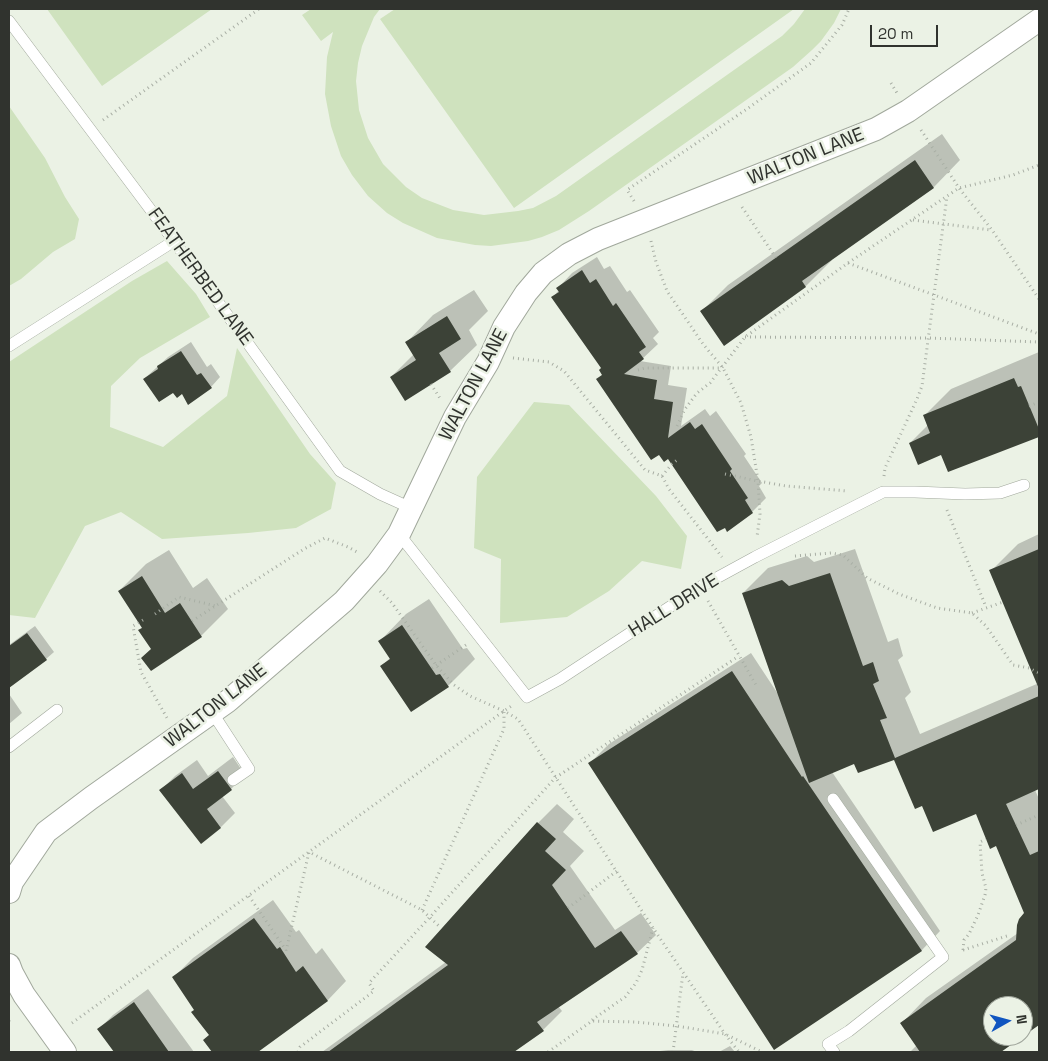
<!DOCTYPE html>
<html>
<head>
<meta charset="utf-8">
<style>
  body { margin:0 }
  #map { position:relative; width:1048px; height:1061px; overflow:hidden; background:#ebf2e5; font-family:"Space Grotesk",sans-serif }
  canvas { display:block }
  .frame { position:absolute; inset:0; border:10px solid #30332e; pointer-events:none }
  .north { position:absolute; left:983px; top:996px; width:50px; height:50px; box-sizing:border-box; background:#ebf2e5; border:1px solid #a0a69c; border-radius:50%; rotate:83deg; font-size:14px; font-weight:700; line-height:20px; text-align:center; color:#30332e }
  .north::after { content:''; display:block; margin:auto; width:18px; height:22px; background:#1055c0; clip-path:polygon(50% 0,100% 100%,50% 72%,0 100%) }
  .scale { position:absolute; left:870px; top:25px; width:68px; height:22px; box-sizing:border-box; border:2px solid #30332e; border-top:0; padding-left:6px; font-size:15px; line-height:18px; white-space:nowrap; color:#30332e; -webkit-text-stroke:4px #ebf2e5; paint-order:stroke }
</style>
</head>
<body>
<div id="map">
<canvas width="1048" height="1061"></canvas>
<div class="frame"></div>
<div class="north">N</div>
<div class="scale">20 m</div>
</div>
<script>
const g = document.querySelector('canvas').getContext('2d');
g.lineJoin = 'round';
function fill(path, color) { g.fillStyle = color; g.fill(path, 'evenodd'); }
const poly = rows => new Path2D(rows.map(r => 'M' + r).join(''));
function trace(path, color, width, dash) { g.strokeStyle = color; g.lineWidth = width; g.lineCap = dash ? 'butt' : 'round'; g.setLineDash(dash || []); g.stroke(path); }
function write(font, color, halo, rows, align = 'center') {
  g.font = font + ' "Space Grotesk",sans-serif'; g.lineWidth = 5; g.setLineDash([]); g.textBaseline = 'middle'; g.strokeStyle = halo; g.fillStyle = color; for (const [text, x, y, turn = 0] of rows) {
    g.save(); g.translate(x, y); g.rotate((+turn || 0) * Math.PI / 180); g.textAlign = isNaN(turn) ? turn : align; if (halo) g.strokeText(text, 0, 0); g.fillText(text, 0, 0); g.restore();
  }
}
fill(poly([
  [47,9,212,9,102,86],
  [311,9,380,9,374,17,362,46,358,63,356,81,359,110,368,138,383,164,406,187,422,198,453,210,484,215,518,211,533,208,556,196,782,36,794,24,805,9,841,9,834,23,821,41,812,50,793,67,589,211,559,230,542,237,528,241,491,246,475,245,437,238,403,223,387,213,368,196,352,175,341,156,331,126,325,94,327,57,333,32,321,41,302,15],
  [395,9,794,9,514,208,380,19],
  [9,106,45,158,65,197,79,219,75,239,53,252,21,279,9,286],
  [167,261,196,294,210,317,140,358,111,386,110,427,163,447,227,396,237,348,310,454,336,483,331,509,296,528,248,533,162,539,121,512,85,526,35,618,9,615,9,362,132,281],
  [534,402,569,405,656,496,687,536,681,569,642,561,609,591,567,617,500,623,501,559,474,548,477,477]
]), '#cfe2be');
fill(poly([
  [942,134,960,160,934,187,832,258,832,260,806,286,724,344,701,312,728,285],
  [597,257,604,269,610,266,627,292,630,290,659,332,653,338,658,344,640,361,671,366,668,385,687,388,681,426,705,409,710,416,716,411,746,454,744,456,762,483,759,486,766,498,752,512,668,458,597,380,603,374,602,368,553,297,559,290,558,288,572,273],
  [474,290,488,311,469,330,477,345,450,371,391,377,414,354,407,342,433,315],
  [191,342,207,367,211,364,220,377,211,387,183,393,173,391,144,379,168,357],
  [1039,352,1039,436,949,471,942,454,910,443,928,425,924,416,951,389],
  [1039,534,1039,654,1028,659,991,571,1018,544],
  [855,549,888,642,898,638,903,656,898,660,911,692,905,698,920,734,1039,683,1039,788,1035,790,1039,799,1039,1023,1023,1035,1023,1006,993,1006,993,1036,1021,1036,999,1052,910,1052,917,1045,902,1023,926,998,1018,933,1026,913,996,845,976,812,922,804,895,758,855,762,832,772,940,931,922,950,775,1048,590,763,609,744,751,653,778,694,743,593,768,568,807,556,814,562],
  [169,550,193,588,207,578,228,609,201,636,152,648,139,630,143,627,119,591,146,564],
  [429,599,463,649,467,648,475,659,448,686,382,666,391,657,380,641,406,614],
  [35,626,54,652,46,659,9,687,9,645],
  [9,694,22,713,9,724],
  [233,757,245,775,231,789,222,796,235,813,221,827,201,842,160,791,175,776,197,760,208,776],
  [557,804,574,819,563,832,584,851,570,866,615,930,641,913,656,935,637,953,558,1006,562,1011,543,1030,512,1052,322,1052,446,962,427,946,538,823],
  [273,900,296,932,299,930,316,954,322,948,346,981,328,1000,256,1052,213,1052,205,1040,210,1034,174,977,193,958],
  [148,989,194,1052,115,1052,99,1029,113,1015],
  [730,1046,735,1052,719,1052],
  [668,1050,692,1050,697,1052,652,1052]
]), '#0003');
fill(poly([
  [915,160,934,188,802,281,806,287,724,346,700,311],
  [582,270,590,283,596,279,613,306,616,303,646,347,639,352,644,359,624,374,657,380,654,399,673,402,668,438,690,422,695,429,702,424,732,469,730,471,748,498,745,500,753,513,727,532,725,528,717,532,668,459,664,462,659,455,651,460,596,379,602,375,599,370,601,368,551,297,559,292,556,288],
  [447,316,461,339,439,353,451,372,405,401,390,377,416,360,405,342],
  [181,351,197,375,201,373,212,388,188,405,182,394,177,398,173,393,159,402,143,379,158,369,157,366],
  [1014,378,1018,387,1021,386,1039,429,1039,437,948,472,941,455,918,465,909,443,930,433,923,415],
  [1039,549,1039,689,989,570],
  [830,573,863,666,873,662,879,681,873,684,887,718,880,720,895,758,1039,696,1039,789,1006,804,1030,855,1039,851,1039,1025,1001,1052,920,1052,900,1023,1016,940,1017,925,1019,919,1024,913,996,846,990,849,976,814,933,832,922,806,915,809,894,760,858,773,854,764,809,783,742,593,782,580,789,586],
  [993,1006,1023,1006,1023,1036,993,1036],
  [142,576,165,613,180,603,202,637,151,671,141,658,151,649,138,630,142,628,118,591],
  [402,625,436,675,440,674,449,687,411,712,380,666,390,659,378,641],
  [27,633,47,660,9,688,9,646],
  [732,671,802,777,803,776,922,951,774,1050,588,763],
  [218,771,232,790,207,809,221,828,201,844,159,790,182,773,193,789],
  [537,822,556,839,545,851,566,870,552,885,595,948,621,931,638,954,537,1022,544,1031,514,1052,328,1052,448,965,425,947],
  [254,918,277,949,280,947,296,972,303,966,328,1001,258,1052,212,1052,203,1040,209,1035,191,1012,194,1010,172,977],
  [134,1002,169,1052,114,1052,97,1029]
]), '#3c4237');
const lane = poly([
  [9,21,174,241,340,471,380,494,411,508],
  [9,346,174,241],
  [399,534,527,697,560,679,700,587,755,557,883,492,915,492,965,494,1000,493,1024,485],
  [212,712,249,769,233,780],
  [9,747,57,710],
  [833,799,943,957,849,1031,828,1044,834,1052]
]);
const street = poly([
  [9,892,12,882,46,832,91,798,228,701,344,601,377,564,399,534,455,417,488,362,504,327,526,293,543,273,569,254,598,239,876,129,908,111,1039,20],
  [9,965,12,973,24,995,65,1052]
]);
trace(lane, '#a1a89c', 12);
trace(street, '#a1a89c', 24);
trace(poly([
  [891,83,897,93],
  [103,120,259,9],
  [921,130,959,188,992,230,1039,299],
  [634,201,627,190,747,109,811,63,842,25,849,9],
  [742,207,776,258],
  [913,220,991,230],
  [651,241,656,262,667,291,703,344,723,368,741,403,751,437,758,481,760,514,757,537],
  [848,263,1039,334],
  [745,337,928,338,1039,342],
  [513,358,549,362,564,371,645,470,662,476,669,489,722,557],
  [638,370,645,368,722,368],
  [431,384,441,400],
  [1029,406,1039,402],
  [677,426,685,409,697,393,710,383,745,337,848,263,959,188,1013,175,1039,165],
  [725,474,758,481,786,486,848,491],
  [662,476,672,464,677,460],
  [884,476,885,468,917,399,922,386,947,196],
  [947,510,986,607],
  [795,556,831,553,843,555,867,578,899,594,937,608,972,613,986,626,1013,665,1029,668,1039,673],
  [380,591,392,603,436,665,454,685,470,696,504,711,518,719,653,928,725,1034,739,1052],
  [708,601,756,685],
  [972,613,1003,602],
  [155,614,179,597,216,606],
  [143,620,133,626,141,672,167,718],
  [192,621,304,549,325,538,348,547,357,552],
  [432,668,466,645],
  [1016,825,1039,815],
  [249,896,286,950],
  [568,908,617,871],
  [422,910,504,729,504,712],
  [963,950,964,940,969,934,978,915,985,895,986,888,982,873,980,842,986,839],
  [963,950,1010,935],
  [286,951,309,852,422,910,441,928],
  [592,1020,625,997,636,983,642,970,653,928],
  [9,1021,11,1024],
  [72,1023,504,711,513,705],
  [298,1052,300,1047,374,991,369,983,430,917,555,778,739,656],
  [548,1052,592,1021,635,1022,677,1026,725,1034,762,1052],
  [673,1052,683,973]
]), '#a8aea4', 3, [1, 4]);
trace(lane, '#fff', 11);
trace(street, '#fff', 22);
write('19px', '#30332e', '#ebf2e5', [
  ["WALTON LANE",806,157,-22],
  ["FEATHERBED LANE",200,277,54],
  ["WALTON LANE",474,385,-62],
  ["HALL DRIVE",674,606,-32],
  ["WALTON LANE",216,706,-38]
]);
</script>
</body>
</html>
